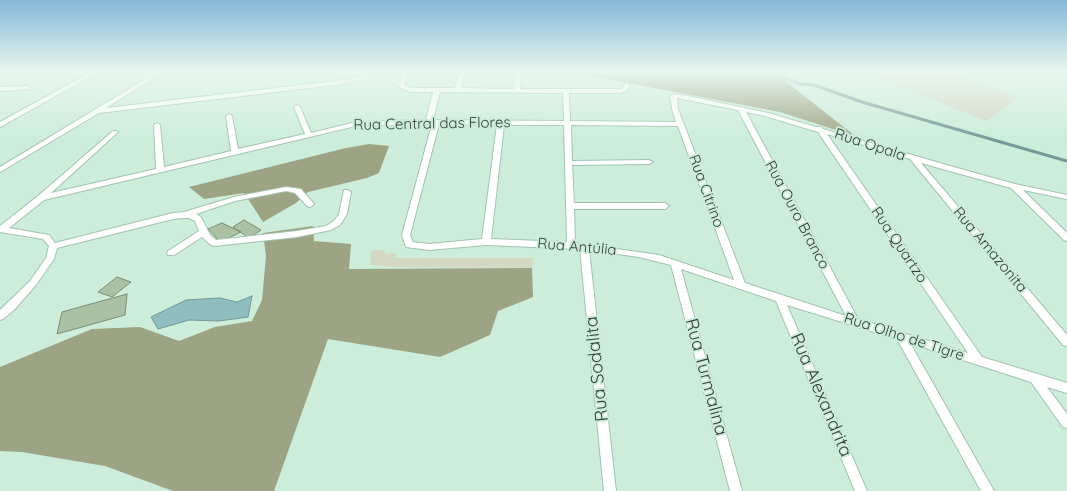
<!DOCTYPE html>
<html>
<head>
<meta charset="utf-8">
<style>
  body { margin:0 }
  canvas { display:block; background:#cbedd9 }
</style>
</head>
<body>
<canvas width="1067" height="491"></canvas>
<script>
const g = document.querySelector('canvas').getContext('2d');
g.lineJoin = 'round';
function fill(path, color) { g.fillStyle = color; g.fill(path, 'evenodd'); }
const poly = rows => new Path2D(rows.map(r => 'M' + r).join(''));
function trace(path, color, width, dash) { g.strokeStyle = color; g.lineWidth = width; g.lineCap = dash ? 'butt' : 'round'; g.setLineDash(dash || []); g.stroke(path); }
function write(font, color, halo, rows, align = 'center') {
  g.font = font + ' Quicksand,sans-serif'; g.lineWidth = 4; g.setLineDash([]); g.textBaseline = 'middle'; g.strokeStyle = halo; g.fillStyle = color; for (const [text, x, y, turn = 0] of rows) {
    g.save(); g.translate(x, y); g.rotate((+turn || 0) * Math.PI / 180); g.textAlign = isNaN(turn) ? turn : align; if (halo) g.strokeText(text, 0, 0); g.fillText(text, 0, 0); g.restore();
  }
}
fill(poly([
  [861,72,948,72,1019,97,987,121],
  [384,250,385,254,396,253,395,258,533,258,532,268,393,267,370,265,371,251]
]), '#d3d8c2');
fill(poly([
  [570,72,774,72,855,136,780,112],
  [369,144,389,146,379,173,367,178,308,192,296,203,263,222,244,193,204,199,189,187,346,148],
  [313,226,314,241,351,244,349,269,532,268,533,297,498,311,490,335,440,357,328,339,274,491,173,491,105,466,22,452,0,451,0,367,92,329,140,327,179,341,215,327,252,321,262,300,266,256,263,233]
]), '#9da483');
const water = poly([
  [252,296,248,317,219,321,189,320,158,329,151,317,186,300,220,298,237,302,252,296]
]);
fill(water, '#90bdc0');
trace(water, '#749897', 1);
trace(poly([
  [769,72,800,84,814,85,862,102,1067,161]
]), '#749897', 3);
const building = poly([
  [244,220,261,230,249,238,233,227,244,220],
  [222,223,241,232,220,242,208,229,222,223],
  [117,277,131,282,112,297,98,292,117,277],
  [127,294,125,315,57,334,62,312,127,294]
]);
fill(building, '#abc1a4');
trace(building, '#7a8e74', 1);
const street = poly([
  [91,72,99,72,0,127,0,122,91,72],
  [157,72,164,72,106,108,343,80,361,77,367,72,374,72,365,79,343,84,99,113,0,172,0,167,157,72],
  [403,72,409,72,404,85,411,88,455,88,459,72,465,72,461,88,514,89,516,72,522,72,520,89,622,89,625,84,627,83,630,85,627,91,620,93,569,93,570,121,676,122,672,109,670,96,673,94,688,96,768,113,816,127,821,127,823,129,950,166,1015,184,1067,195,1067,199,1023,190,1067,233,1067,241,1064,240,1011,188,921,163,1067,335,1067,346,1063,345,910,159,827,134,982,357,1067,383,1067,393,1047,387,1067,414,1067,428,1063,427,1031,382,910,343,994,491,981,491,897,339,787,305,867,491,855,491,776,301,681,269,742,491,730,491,671,265,639,257,589,250,616,491,604,491,580,249,486,245,429,250,406,247,402,235,432,124,356,126,44,200,9,228,49,235,55,243,173,213,184,212,234,197,286,187,301,189,314,204,310,207,307,206,295,193,286,191,235,201,196,214,201,217,210,235,216,240,297,231,326,226,334,221,339,214,344,190,347,190,351,192,347,214,340,225,331,230,297,237,214,246,211,245,202,237,174,255,168,255,167,253,168,251,199,231,195,221,189,218,184,218,173,219,57,248,54,259,36,285,14,310,3,319,0,320,0,310,30,281,46,258,49,246,43,239,0,232,0,226,38,196,113,131,117,131,118,132,51,193,156,169,154,125,157,123,160,125,164,167,231,151,226,116,229,114,232,116,238,149,305,134,294,107,297,105,300,107,311,133,356,122,426,120,433,92,410,92,399,87,398,86,403,72],
  [440,92,563,93,564,121,433,120,440,92],
  [677,98,738,110,846,316,745,283,678,109,677,98],
  [746,112,765,116,818,132,968,353,858,319,746,112],
  [439,124,497,125,482,239,429,244,413,242,410,235,439,124],
  [504,125,564,125,567,242,491,239,504,125],
  [571,125,678,126,734,280,659,255,575,243,574,209,665,209,669,206,665,203,574,203,572,165,649,164,653,162,649,160,572,161,571,125],
  [27,86,29,87,29,89,0,91,0,87,27,86]
]);
trace(street, '#a3c3b0', 2);
fill(street, '#fff');
const sky = g.createLinearGradient(0, 0, 0, 141);
sky.addColorStop(0, '#85b8d8');
sky.addColorStop(0.51, '#e8f7ee');
sky.addColorStop(1, '#e8f7ee00');
g.fillStyle = sky;
g.fillRect(0, 0, 1067, 141);
write('15px', '#324038', '#cbedd9', [
  ["Rua Central das Flores",432,124,-1],
  ["Rua Opala",870,145,18],
  ["Rua Citrino",706,191,70],
  ["Rua Ouro Branco",797,215,62],
  ["Rua Quartzo",899,245,56],
  ["Rua Antúlia",577,247,5],
  ["Rua Amazonita",990,250,50],
  ["Rua Olho de Tigre",904,337,18]
]);
write('18px', '#324038', '#cbedd9', [
  ["Rua Sodalita",597,369,-96],
  ["Rua Turmalina",706,377,75],
  ["Rua Alexandrita",821,395,67]
]);
</script>
</body>
</html>
